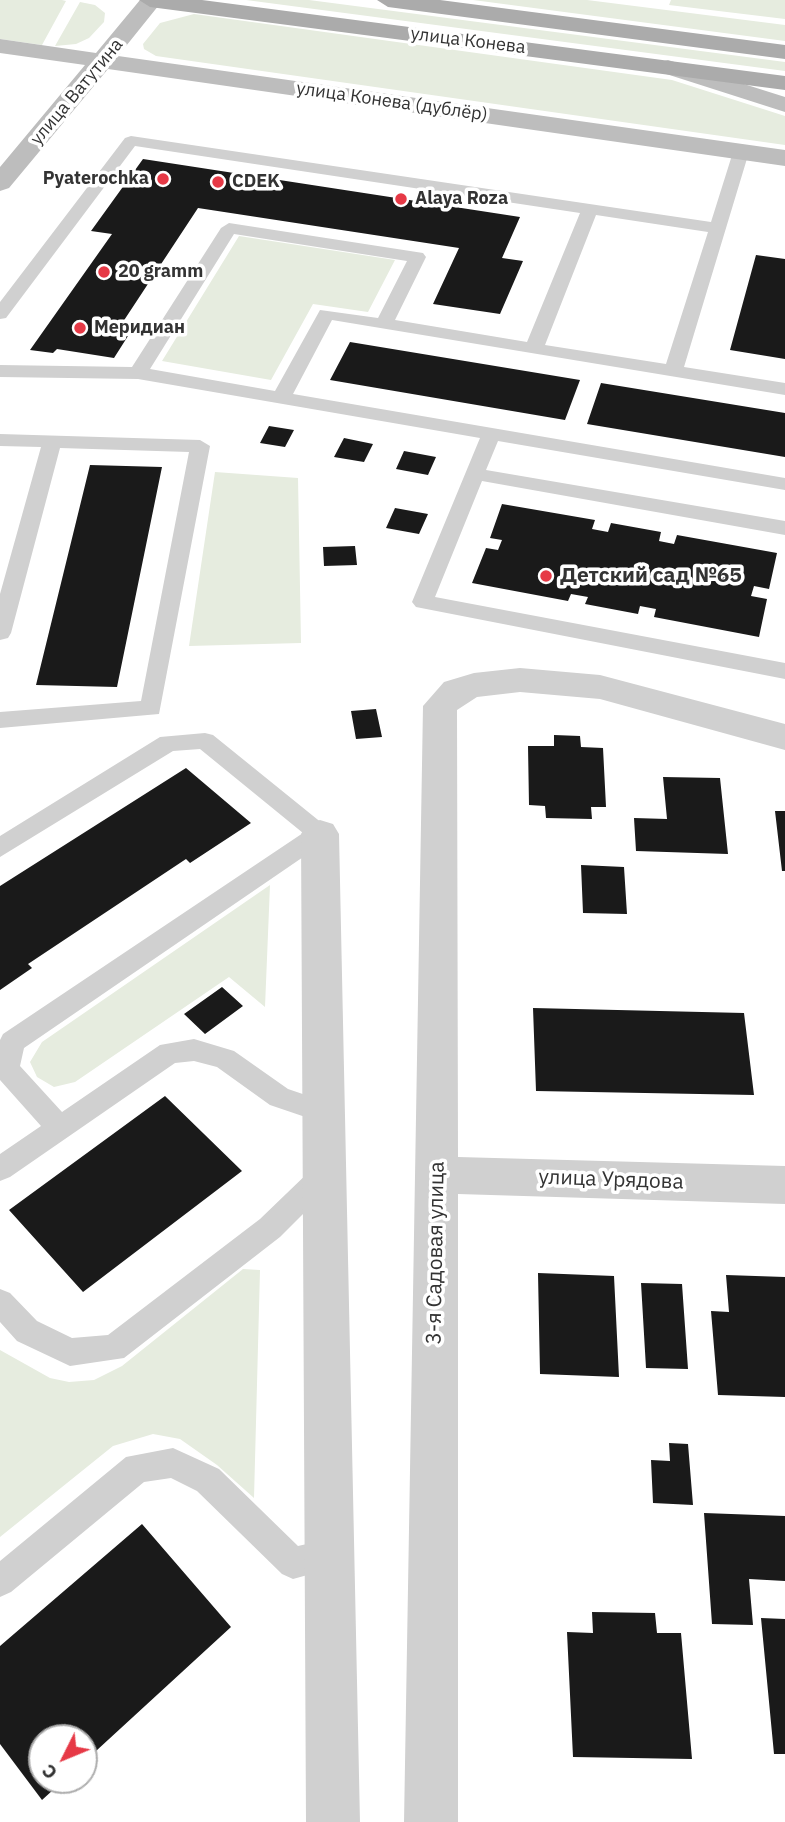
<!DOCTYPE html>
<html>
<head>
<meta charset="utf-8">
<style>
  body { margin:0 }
  #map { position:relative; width:785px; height:1822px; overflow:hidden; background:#fff; font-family:"IBM Plex Sans",sans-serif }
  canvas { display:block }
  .north { position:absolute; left:28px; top:1724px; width:70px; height:70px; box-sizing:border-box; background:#fff; border:2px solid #adadad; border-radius:50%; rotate:227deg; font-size:19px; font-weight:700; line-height:28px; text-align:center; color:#333 }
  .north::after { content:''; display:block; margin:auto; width:24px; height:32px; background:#e63946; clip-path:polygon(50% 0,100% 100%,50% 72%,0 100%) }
</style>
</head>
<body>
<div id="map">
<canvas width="785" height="1822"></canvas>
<div class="north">С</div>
</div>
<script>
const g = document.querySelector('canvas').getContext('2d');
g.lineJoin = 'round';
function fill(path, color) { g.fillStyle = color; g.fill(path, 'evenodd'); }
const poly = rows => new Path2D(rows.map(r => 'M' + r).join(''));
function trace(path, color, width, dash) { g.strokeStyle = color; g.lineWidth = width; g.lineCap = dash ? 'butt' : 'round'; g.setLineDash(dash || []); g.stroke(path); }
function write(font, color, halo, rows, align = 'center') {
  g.font = font + ' "IBM Plex Sans",sans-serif'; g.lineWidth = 7; g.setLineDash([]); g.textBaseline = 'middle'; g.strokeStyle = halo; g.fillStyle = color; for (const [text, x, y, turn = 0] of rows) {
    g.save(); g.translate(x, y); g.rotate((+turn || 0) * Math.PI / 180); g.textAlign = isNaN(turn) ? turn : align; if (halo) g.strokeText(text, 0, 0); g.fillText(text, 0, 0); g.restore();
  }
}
fill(poly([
  [0,0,62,0,66,1,42,45,0,39],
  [246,0,309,0,785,62,785,71],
  [473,0,587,0,785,25,785,41],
  [671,0,785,0,785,19,669,5],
  [80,2,95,5,105,13,104,22,89,38,76,44,55,46],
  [194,14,672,80,785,116,785,145,156,56,144,49,143,44,160,23],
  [239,236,395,260,368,312,313,304,271,380,162,361],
  [215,472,298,478,301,643,189,646],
  [270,885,265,1007,229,977,75,1082,54,1087,37,1077,30,1062,42,1042],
  [243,1269,260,1270,254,1498,217,1465,180,1439,153,1434,113,1446,0,1537,0,1350,50,1378,69,1382,94,1380,122,1366]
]), '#e6ecdf');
fill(poly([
  [143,159,520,217,502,258,523,261,500,314,433,304,459,248,198,208,115,334,128,336,114,358,57,349,53,353,30,350,112,234,91,231],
  [756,255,785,259,785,359,730,350],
  [350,342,580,380,565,420,330,380],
  [601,383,785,413,785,457,587,424],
  [269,426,294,430,285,447,260,443],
  [344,438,373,444,364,462,334,457],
  [404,451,436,457,428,475,396,469],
  [90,465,162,467,117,687,36,685],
  [502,504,595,520,592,529,608,532,611,523,661,532,659,541,674,544,677,535,777,553,769,589,754,586,751,596,767,599,759,637,654,617,656,609,640,606,638,614,585,604,588,597,571,594,568,601,472,583,486,548,498,550,502,540,490,538],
  [395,508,428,514,419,534,386,528],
  [355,546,357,565,324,566,323,547],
  [376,709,382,737,356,739,351,711],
  [554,735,580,736,581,747,603,748,606,807,591,807,592,819,546,818,545,806,529,805,528,746,554,746],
  [186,768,251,823,190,863,186,859,28,964,32,968,0,990,0,886],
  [663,777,720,778,728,854,636,851,634,818,667,819],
  [775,811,785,811,785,871,782,871],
  [581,865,624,867,627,914,583,913],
  [222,987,243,1006,205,1034,184,1014],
  [533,1008,744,1013,754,1095,536,1091],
  [165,1096,242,1171,83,1292,9,1210],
  [538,1273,614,1276,619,1377,540,1374],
  [726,1275,785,1277,785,1397,718,1395,711,1311,729,1312],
  [641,1283,682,1284,688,1369,646,1368],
  [669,1443,688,1444,693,1505,653,1503,651,1460,670,1461],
  [704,1513,785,1516,785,1581,749,1579,753,1625,712,1624],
  [142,1524,231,1627,84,1762,84,1738,42,1738,42,1780,64,1780,42,1800,0,1744,0,1646],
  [592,1612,655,1613,657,1633,681,1633,692,1759,573,1757,567,1632,593,1633],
  [761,1618,785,1619,785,1754,774,1754]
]), '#1a1a1a');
fill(poly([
  [131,136,711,222,733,152,741,147,747,149,749,152,684,367,785,383,785,395,332,320,293,394,785,478,785,490,498,441,486,470,785,521,785,535,482,481,435,597,785,663,785,679,416,607,412,602,480,438,138,379,0,377,0,365,132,367,221,228,229,223,423,253,426,257,395,320,527,342,580,213,135,146,6,318,0,319,0,302,125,138,131,136],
  [596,215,708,232,666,364,545,345,596,215],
  [234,234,407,261,378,318,320,310,275,391,150,369,234,234],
  [0,434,200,440,210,446,159,714,0,728,0,712,141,701,189,452,60,448,11,633,8,638,0,640,0,594,41,447,0,446,0,434],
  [205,733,213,735,328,828,332,834,328,840,24,1048,20,1066,62,1112,160,1045,194,1039,234,1051,288,1089,332,1104,336,1112,332,1120,323,1123,270,1105,217,1067,194,1061,175,1063,10,1177,0,1181,0,1154,41,1126,0,1080,0,1040,3,1034,303,833,200,749,173,751,0,857,0,836,160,737,205,733],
  [324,1163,334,1167,338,1175,334,1183,280,1237,124,1358,70,1366,17,1341,0,1322,0,1289,10,1293,37,1321,72,1338,108,1335,260,1219,314,1167,324,1163],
  [173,1448,219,1469,298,1546,329,1539,340,1544,345,1555,340,1566,293,1579,282,1574,197,1491,171,1478,144,1482,11,1592,0,1597,0,1561,126,1457,173,1448]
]), '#d0d0d0');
fill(poly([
  [520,668,600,675,785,724,785,750,600,699,520,692,477,697,457,710,458,1157,785,1166,785,1204,458,1194,458,1822,404,1822,423,706,444,682,474,673,520,668],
  [320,820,333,824,339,834,360,1822,306,1822,301,834,307,824,320,820]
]), '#d0d0d0');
fill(poly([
  [140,0,163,0,118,56,785,150,785,166,108,69,9,188,0,191,0,167,85,65,0,53,0,39,96,53,140,0],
  [668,60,785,97,785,112,660,72,656,67,660,62,668,60]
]), '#bdbdbd');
fill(poly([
  [139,0,202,0,785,76,785,90,150,7,139,0],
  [377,0,440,0,785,45,785,59,388,7,377,0]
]), '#ababab');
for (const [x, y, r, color] of [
  [163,179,7,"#e63946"],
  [218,182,7,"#e63946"],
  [401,199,7,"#e63946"],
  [104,272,7,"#e63946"],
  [80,328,7,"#e63946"],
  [546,576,7,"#e63946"]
]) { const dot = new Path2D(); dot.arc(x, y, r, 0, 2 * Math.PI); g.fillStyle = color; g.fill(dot); trace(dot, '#fff', 2.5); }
write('18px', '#333', '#fff', [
  ["улица Конева",468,41,7],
  ["улица Ватутина",77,92,-50],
  ["улица Конева (дублёр)",392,102,8]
]);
write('bold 18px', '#333', '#fff', [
  ["Pyaterochka",149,179,"right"],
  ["CDEK",232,182],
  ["Alaya Roza",415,199],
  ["20 gramm",118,272],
  ["Меридиан",94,328]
], 'left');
write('bold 21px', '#333', '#fff', [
  ["Детский сад №65",560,576]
], 'left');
write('21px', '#333', '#fff', [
  ["улица Урядова",611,1180,2],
  ["3-я Садовая улица",436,1253,-89]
]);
</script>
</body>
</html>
